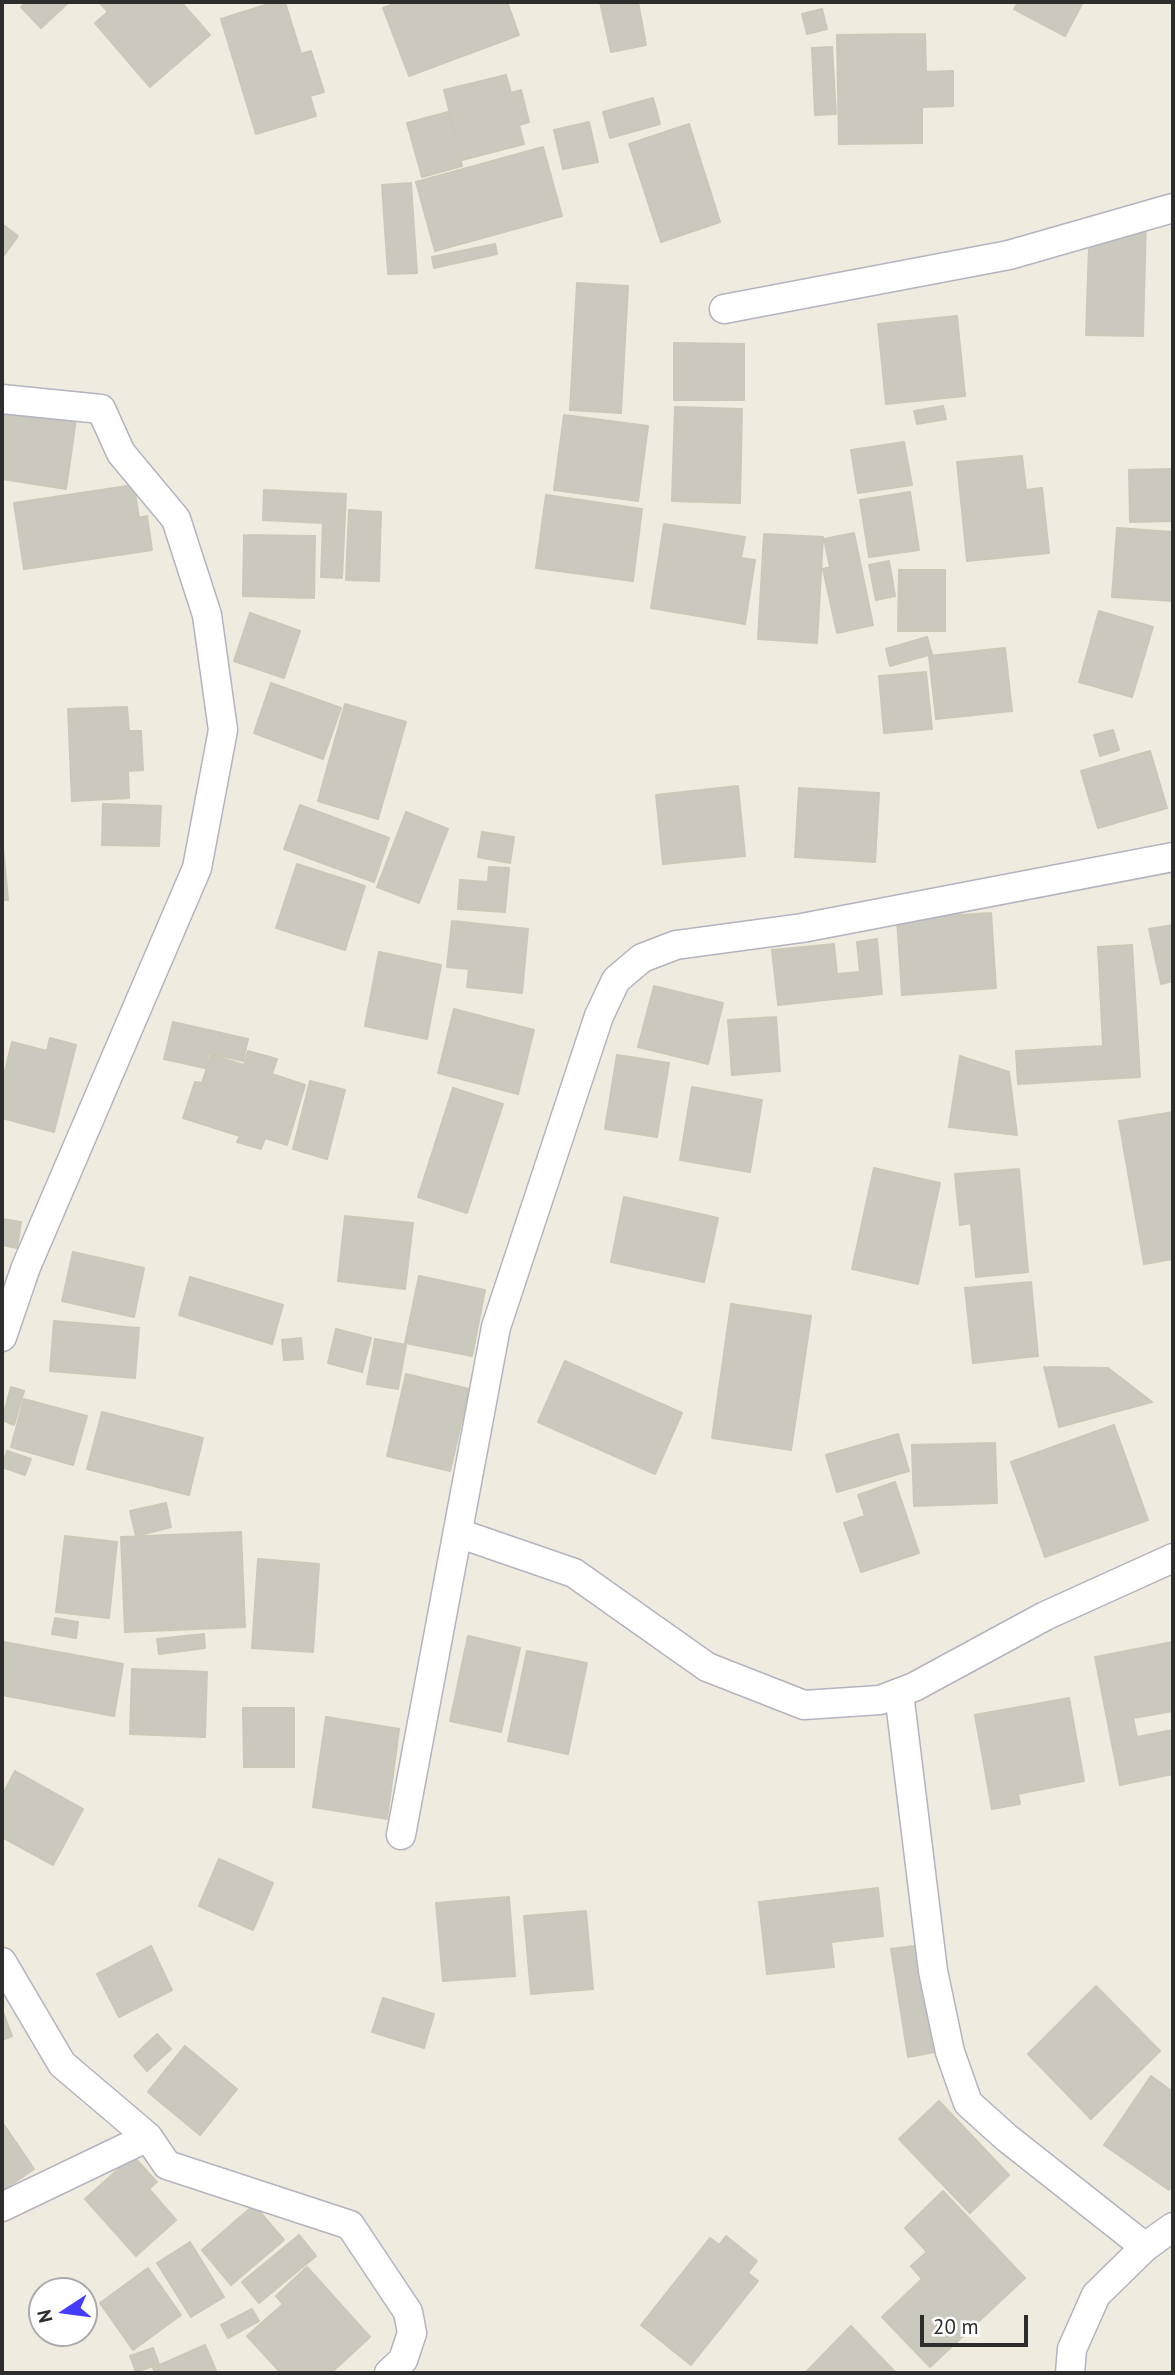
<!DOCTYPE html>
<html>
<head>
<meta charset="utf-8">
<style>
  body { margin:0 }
  #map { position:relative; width:1175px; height:2375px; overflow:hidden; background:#efecdf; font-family:"PT Sans",sans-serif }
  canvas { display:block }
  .frame { position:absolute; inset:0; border:4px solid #2d2d2d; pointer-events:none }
  .north { position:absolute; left:28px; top:2277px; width:70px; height:70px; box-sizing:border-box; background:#fff; border:2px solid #ababab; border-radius:50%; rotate:257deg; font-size:19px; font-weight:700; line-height:28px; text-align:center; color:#2d2d2d }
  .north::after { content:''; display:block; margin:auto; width:24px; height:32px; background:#443cff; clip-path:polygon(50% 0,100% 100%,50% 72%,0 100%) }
  .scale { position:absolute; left:920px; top:2315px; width:108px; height:32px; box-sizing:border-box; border:4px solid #2d2d2d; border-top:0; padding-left:9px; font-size:21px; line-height:24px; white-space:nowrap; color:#2d2d2d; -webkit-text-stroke:5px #fff; paint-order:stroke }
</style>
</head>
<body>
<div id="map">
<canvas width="1175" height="2375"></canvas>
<div class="frame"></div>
<div class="north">N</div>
<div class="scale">20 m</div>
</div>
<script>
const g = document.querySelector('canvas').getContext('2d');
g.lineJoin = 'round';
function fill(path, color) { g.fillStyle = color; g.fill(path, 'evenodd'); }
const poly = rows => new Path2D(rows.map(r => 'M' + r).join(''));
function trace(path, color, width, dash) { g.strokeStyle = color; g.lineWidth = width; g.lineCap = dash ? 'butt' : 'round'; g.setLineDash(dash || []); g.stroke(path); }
const building = poly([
  [27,2,69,2,41,28,21,7,27,2],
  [99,2,181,2,210,35,150,87,95,23,108,12,99,2],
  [275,2,285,2,301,54,311,51,324,92,310,96,316,116,256,134,221,19,275,2],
  [399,2,507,2,519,35,409,76,383,8,399,2],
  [600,2,638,2,646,45,611,52,600,2],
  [1018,2,1083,2,1065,36,1014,9,1018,2],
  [822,9,827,29,807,34,802,14,822,9],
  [925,34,926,72,953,71,953,106,922,107,922,143,839,144,837,35,925,34],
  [832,47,836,114,815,115,812,48,832,47],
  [506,75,511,93,521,90,529,122,519,125,524,144,462,160,444,90,506,75],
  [653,98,660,124,610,138,603,112,653,98],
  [448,112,462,166,422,177,407,123,448,112],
  [589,122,598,162,563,169,554,130,589,122],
  [689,124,720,222,661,242,629,144,689,124],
  [543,147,562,216,435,251,416,182,543,147],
  [411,183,417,273,388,274,382,185,411,183],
  [1090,218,1146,220,1143,336,1086,335,1090,218],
  [2,224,18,236,2,258,2,224],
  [495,244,497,254,434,268,432,257,495,244],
  [577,283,628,286,621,413,570,410,577,283],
  [957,316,965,396,886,404,878,324,957,316],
  [674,343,744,344,744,400,674,400,674,343],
  [943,406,946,419,917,424,914,411,943,406],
  [675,407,742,409,740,503,672,501,675,407],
  [2,408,76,419,66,489,2,479,2,408],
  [564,415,648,426,638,501,554,490,564,415],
  [904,442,912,485,858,493,851,450,904,442],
  [1022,456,1026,490,1042,488,1049,553,967,561,957,462,1022,456],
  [1173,469,1173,521,1130,522,1129,470,1173,469],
  [134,485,139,518,147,516,152,550,24,569,14,503,134,485],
  [264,490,346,494,342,578,321,577,323,523,263,520,264,490],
  [910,492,919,550,869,557,860,500,910,492],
  [546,495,642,509,633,581,536,568,546,495],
  [349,510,381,512,379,581,346,580,349,510],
  [664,524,745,537,741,558,755,560,745,624,651,608,664,524],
  [1117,528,1173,532,1173,601,1112,597,1117,528],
  [854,533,873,625,837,633,823,569,830,567,824,539,854,533],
  [764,534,823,537,817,643,758,639,764,534],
  [244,535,315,536,314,598,243,596,244,535],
  [889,561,895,596,876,600,869,565,889,561],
  [899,570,945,570,945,631,898,631,899,570],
  [1099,611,1153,627,1132,697,1079,682,1099,611],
  [250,613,300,631,284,678,234,661,250,613],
  [927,637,932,654,890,666,886,649,927,637],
  [1005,648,1012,711,936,719,929,656,1005,648],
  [926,672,932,729,884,733,879,676,926,672],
  [271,683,341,708,323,759,254,733,271,683],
  [345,704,406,722,378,819,318,801,345,704],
  [127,707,129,731,141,731,143,770,128,771,129,798,72,801,68,709,127,707],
  [1113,730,1119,750,1100,756,1094,735,1113,730],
  [1150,751,1167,808,1098,828,1081,771,1150,751],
  [738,786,745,856,663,864,656,795,738,786],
  [799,788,879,793,875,862,795,857,799,788],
  [103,804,161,806,159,846,102,845,103,804],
  [300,805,389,838,374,882,284,849,300,805],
  [406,812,448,829,419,903,377,887,406,812],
  [482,832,514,837,510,863,478,857,482,832],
  [2,836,8,900,2,900,2,836],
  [297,864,365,886,345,950,276,928,297,864],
  [489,867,509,868,505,912,458,909,460,880,488,882,489,867],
  [991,913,996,988,902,995,897,919,991,913],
  [452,921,528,929,522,993,467,987,469,969,447,967,452,921],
  [1173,925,1173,981,1161,984,1149,929,1173,925],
  [877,939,882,994,778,1005,772,950,834,944,837,974,860,972,857,942,877,939],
  [1132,945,1140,1077,1018,1084,1016,1051,1103,1046,1098,947,1132,945],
  [379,952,441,965,427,1039,365,1026,379,952],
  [654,986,723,1003,708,1064,638,1047,654,986],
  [454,1009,534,1030,518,1094,438,1073,454,1009],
  [776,1017,780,1071,732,1075,728,1020,776,1017],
  [173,1022,248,1039,243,1061,209,1053,205,1068,164,1059,173,1022],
  [50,1038,76,1045,54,1132,2,1118,2,1083,12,1042,47,1051,50,1038],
  [248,1051,277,1059,272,1074,305,1085,287,1145,265,1138,261,1149,237,1142,240,1136,183,1118,195,1082,202,1083,211,1055,244,1065,248,1051],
  [617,1055,669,1063,657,1137,605,1129,617,1055],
  [960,1056,1009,1072,1017,1135,949,1127,960,1056],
  [310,1081,345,1090,327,1159,293,1149,310,1081],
  [692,1087,762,1100,750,1172,680,1160,692,1087],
  [453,1088,503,1104,467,1213,418,1197,453,1088],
  [1173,1112,1173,1259,1144,1264,1119,1121,1173,1112],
  [874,1168,940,1183,918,1284,852,1269,874,1168],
  [1019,1169,1028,1272,976,1277,971,1223,960,1225,955,1174,1019,1169],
  [624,1197,718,1218,704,1282,611,1262,624,1197],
  [345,1216,413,1223,405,1289,338,1281,345,1216],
  [2,1219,21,1222,17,1248,2,1245,2,1219],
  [73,1252,144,1268,134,1317,62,1301,73,1252],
  [419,1276,485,1290,472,1356,405,1343,419,1276],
  [190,1277,283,1305,272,1344,179,1315,190,1277],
  [1031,1282,1038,1356,973,1363,965,1288,1031,1282],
  [731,1304,811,1316,791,1450,712,1438,731,1304],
  [54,1321,139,1328,135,1378,50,1371,54,1321],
  [336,1329,371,1338,362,1372,328,1363,336,1329],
  [301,1338,303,1359,284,1360,282,1340,301,1338],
  [375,1339,406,1345,398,1389,367,1384,375,1339],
  [565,1361,682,1413,655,1474,538,1422,565,1361],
  [1044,1367,1108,1368,1152,1402,1059,1427,1044,1367],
  [406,1374,469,1389,450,1471,387,1456,406,1374],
  [11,1387,24,1391,14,1425,2,1420,11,1387],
  [24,1399,87,1416,73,1465,11,1447,24,1399],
  [102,1412,203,1438,189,1495,87,1469,102,1412],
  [1114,1425,1148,1520,1045,1557,1011,1462,1114,1425],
  [898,1434,909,1471,837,1492,826,1455,898,1434],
  [995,1443,997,1503,914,1506,912,1445,995,1443],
  [7,1451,31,1459,25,1475,2,1467,7,1451],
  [895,1482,919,1553,861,1572,844,1523,865,1516,858,1495,895,1482],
  [166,1503,171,1527,136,1536,130,1511,166,1503],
  [241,1532,245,1627,125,1632,121,1537,241,1532],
  [65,1536,117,1542,109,1618,56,1612,65,1536],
  [258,1559,319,1564,313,1652,252,1648,258,1559],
  [55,1618,78,1622,76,1638,52,1634,55,1618],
  [204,1634,205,1648,159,1654,157,1639,204,1634],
  [468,1636,520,1648,501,1732,450,1721,468,1636],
  [4,1642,123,1664,114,1716,2,1695,4,1642],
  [1173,1642,1173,1711,1133,1718,1137,1737,1173,1730,1173,1774,1120,1785,1095,1657,1173,1642],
  [527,1651,587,1663,568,1754,508,1741,527,1651],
  [132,1669,207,1672,205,1737,130,1734,132,1669],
  [1069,1698,1084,1781,1018,1794,1020,1804,992,1809,975,1715,1069,1698],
  [243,1708,294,1708,294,1767,244,1767,243,1708],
  [326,1717,399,1729,387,1819,313,1807,326,1717],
  [15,1771,83,1809,53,1865,2,1837,2,1796,15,1771],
  [219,1859,273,1883,253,1930,199,1906,219,1859],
  [878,1888,883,1936,831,1942,834,1967,767,1974,759,1902,878,1888],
  [509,1897,515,1976,443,1981,436,1903,509,1897],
  [586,1911,593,1989,531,1994,524,1916,586,1911],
  [922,1945,940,2051,908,2057,891,1949,922,1945],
  [151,1946,172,1990,119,2017,97,1974,151,1946],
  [1096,1986,1160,2051,1091,2119,1028,2054,1096,1986],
  [383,1998,434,2014,424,2048,372,2032,383,1998],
  [2,2009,12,2036,2,2040,2,2009],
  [157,2034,171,2049,147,2071,134,2056,157,2034],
  [185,2046,237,2089,200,2135,148,2092,185,2046],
  [1151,2076,1173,2092,1173,2184,1169,2190,1104,2145,1151,2076],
  [939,2101,1009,2175,970,2213,899,2139,939,2101],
  [2,2122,34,2169,2,2191,2,2122],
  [133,2156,157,2182,149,2189,176,2220,136,2256,85,2199,133,2156],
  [943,2191,1025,2278,930,2367,882,2317,922,2279,911,2266,927,2252,905,2228,943,2191],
  [254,2205,284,2240,231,2285,202,2250,254,2205],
  [299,2235,316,2256,259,2303,242,2282,299,2235],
  [726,2236,757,2261,748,2273,758,2281,691,2365,641,2325,710,2238,719,2245,726,2236],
  [190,2242,224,2297,191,2317,157,2263,190,2242],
  [307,2267,370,2337,331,2373,281,2373,247,2336,283,2304,276,2296,307,2267],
  [148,2268,181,2315,133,2350,100,2303,148,2268],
  [252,2309,259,2321,228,2338,221,2325,252,2309],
  [851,2326,896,2373,805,2373,851,2326],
  [205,2345,217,2373,155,2373,153,2368,205,2345],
  [153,2348,159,2364,136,2372,130,2356,153,2348]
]);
fill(building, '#cbc8be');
trace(building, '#cbc8b8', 2);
const street = poly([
  [724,309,1009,255,1173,208],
  [2,399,101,409,121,453,176,519,207,615,223,730,197,868,26,1267,2,1337],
  [458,1533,574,1573,707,1667,804,1705,880,1700,914,1687,1045,1616,1173,1558],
  [899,1693,933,1971,950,2052,968,2103,1007,2138,1145,2247],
  [401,1835,496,1327,599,1016,616,980,642,958,676,945,802,928,1173,857],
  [2,1962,62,2064,148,2137,167,2165,350,2225,408,2312,412,2333,403,2360,389,2373],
  [2,2207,148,2137],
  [1070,2373,1072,2349,1096,2295,1145,2247,1173,2227]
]);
trace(street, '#b3b3c1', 31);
trace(street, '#fff', 28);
</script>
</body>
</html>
